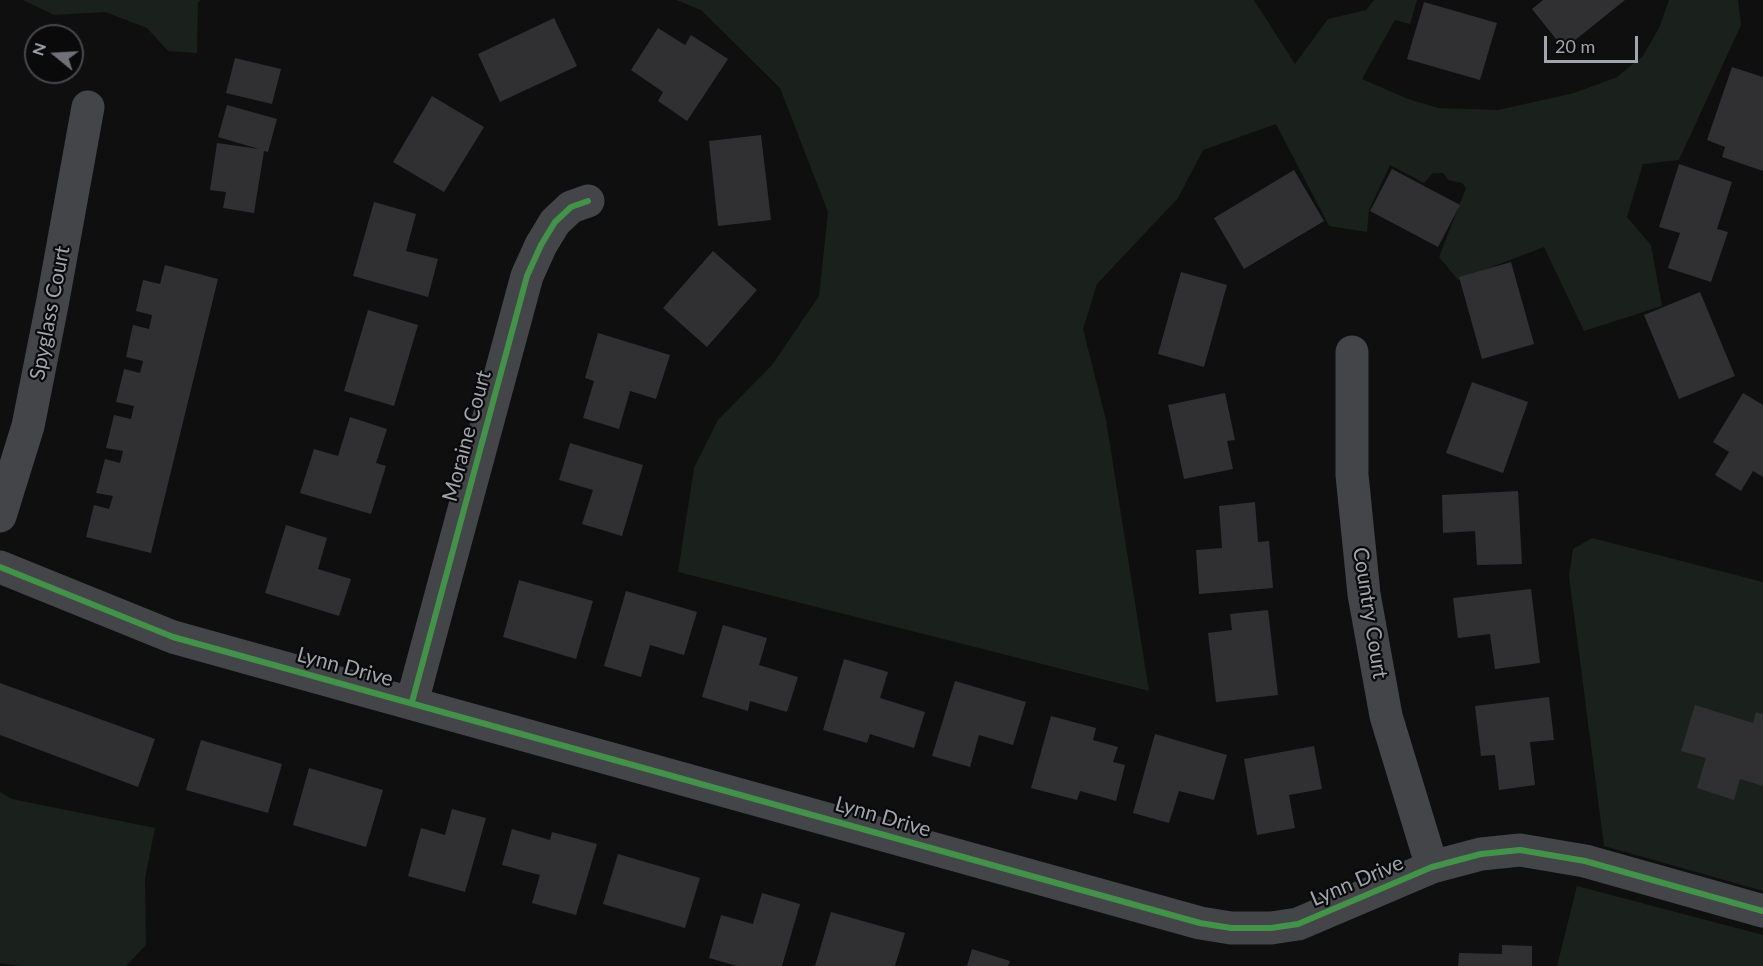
<!DOCTYPE html>
<html>
<head>
<meta charset="utf-8">
<style>
  body { margin:0 }
  #map { position:relative; width:1763px; height:966px; overflow:hidden; background:#0f0f10; font-family:Lato,sans-serif }
  canvas { display:block }
  .north { position:absolute; left:24px; top:24px; width:60px; height:60px; box-sizing:border-box; background:#0a0a0b; border:2px solid #47484d; border-radius:50%; rotate:288deg; font-size:16px; font-weight:700; line-height:24px; text-align:center; color:#a2a5b0 }
  .north::after { content:''; display:block; margin:auto; width:21px; height:27px; background:#6f7078; clip-path:polygon(50% 0,100% 100%,50% 72%,0 100%) }
  .scale { position:absolute; left:1544px; top:36px; width:94px; height:27px; box-sizing:border-box; border:3px solid #a2a5b0; border-top:0; padding-left:8px; font-size:18px; line-height:21px; white-space:nowrap; color:#a2a5b0; -webkit-text-stroke:4px #0a0a0b; paint-order:stroke }
</style>
</head>
<body>
<div id="map">
<canvas width="1763" height="966"></canvas>
<div class="north">N</div>
<div class="scale">20 m</div>
</div>
<script>
const g = document.querySelector('canvas').getContext('2d');
g.lineJoin = 'round';
function fill(path, color) { g.fillStyle = color; g.fill(path, 'evenodd'); }
const poly = rows => new Path2D(rows.map(r => 'M' + r).join(''));
function trace(path, color, width, dash) { g.strokeStyle = color; g.lineWidth = width; g.lineCap = dash ? 'butt' : 'round'; g.setLineDash(dash || []); g.stroke(path); }
function write(font, color, halo, rows, align = 'center') {
  g.font = font + ' Lato,sans-serif'; g.lineWidth = 4.5; g.setLineDash([]); g.textBaseline = 'middle'; g.strokeStyle = halo; g.fillStyle = color; for (const [text, x, y, turn = 0] of rows) {
    g.save(); g.translate(x, y); g.rotate((+turn || 0) * Math.PI / 180); g.textAlign = isNaN(turn) ? turn : align; if (halo) g.strokeText(text, 0, 0); g.fillText(text, 0, 0); g.restore();
  }
}
fill(poly([
  [23,0,201,0,198,3,197,53,168,51,147,28,105,12,54,15],
  [676,0,1254,0,1295,64,1328,19,1366,10,1374,0,1417,0,1410,24,1395,20,1362,79,1408,99,1438,108,1498,110,1574,93,1617,77,1643,56,1659,28,1669,0,1738,0,1741,25,1679,160,1643,164,1627,217,1651,245,1662,306,1584,331,1544,247,1458,280,1439,257,1466,188,1462,183,1448,180,1443,173,1433,173,1424,183,1390,165,1369,210,1367,232,1329,226,1276,124,1203,150,1178,198,1097,284,1083,329,1106,420,1149,691,678,572,694,468,718,420,772,365,819,296,828,212,780,88,701,10],
  [1592,538,1763,582,1763,891,1604,846,1569,576,1573,549],
  [0,792,12,799,155,828,145,878,146,945,126,966,20,966,0,963],
  [1577,886,1763,935,1763,966,1557,966]
]), '#1a201b');
fill(poly([
  [1543,0,1625,0,1564,49,1532,9],
  [1424,2,1497,23,1480,80,1407,59],
  [554,18,577,66,500,102,478,54],
  [658,28,685,45,691,35,728,59,687,121,658,101,663,92,631,70],
  [235,58,281,69,272,104,226,93],
  [1732,67,1763,77,1763,171,1722,157,1725,147,1707,140],
  [432,96,484,127,444,192,393,162],
  [227,105,277,119,268,152,264,151,254,213,223,208,226,192,210,190,217,143,259,149,218,137],
  [761,135,771,220,718,226,709,141],
  [1679,164,1732,182,1717,229,1728,232,1711,282,1668,268,1680,233,1659,227],
  [1392,169,1460,205,1438,247,1370,211],
  [1294,170,1324,221,1244,269,1214,218],
  [374,202,416,214,406,251,438,259,428,297,353,276],
  [713,251,757,290,707,347,663,308],
  [1511,262,1534,344,1482,359,1459,277],
  [165,265,218,279,151,553,86,537,94,505,109,509,113,496,96,493,105,459,120,463,123,451,106,448,114,415,131,419,134,406,116,402,124,369,140,373,143,361,126,357,133,325,149,329,152,315,136,311,143,280,160,284],
  [1181,272,1227,285,1204,367,1158,354],
  [1700,292,1735,376,1679,399,1644,315],
  [368,310,418,325,394,406,344,391],
  [598,333,670,355,656,399,630,391,619,429,583,418,594,381,585,378],
  [1472,382,1528,402,1503,473,1446,453],
  [1225,393,1235,440,1227,441,1233,469,1184,479,1168,405],
  [1743,393,1763,405,1763,477,1753,471,1741,491,1715,475,1729,452,1713,442],
  [350,417,387,429,376,463,386,466,371,514,300,493,314,449,338,456],
  [570,443,643,465,622,536,582,524,593,490,559,480],
  [1518,491,1522,564,1477,565,1475,531,1443,533,1442,495],
  [1255,502,1258,542,1269,541,1273,588,1199,594,1196,550,1222,548,1219,506],
  [286,525,327,538,318,569,351,579,339,616,265,593],
  [519,580,593,601,576,659,503,637],
  [1531,589,1540,663,1495,669,1490,634,1458,638,1453,598],
  [626,591,697,612,684,655,650,645,641,677,604,666],
  [1268,610,1278,695,1216,702,1208,633,1232,630,1230,614],
  [723,625,767,638,759,665,798,677,787,712,750,701,748,711,702,697],
  [844,659,888,672,880,698,925,712,914,748,870,734,867,743,823,730],
  [955,681,1026,702,1013,745,979,735,970,767,932,756],
  [0,683,155,739,138,787,0,735],
  [1549,697,1554,740,1530,742,1535,785,1499,790,1495,755,1481,756,1475,706],
  [1695,705,1753,723,1756,712,1763,714,1763,786,1740,779,1734,800,1697,788,1706,758,1681,751],
  [1051,716,1096,728,1093,740,1118,747,1113,762,1125,765,1116,801,1080,791,1077,800,1031,788],
  [1155,734,1227,755,1214,800,1179,791,1169,823,1133,813],
  [201,740,282,764,268,813,186,790],
  [1314,746,1322,789,1289,795,1295,828,1257,835,1244,759],
  [309,768,383,790,366,847,293,825],
  [452,809,486,818,465,892,408,876,421,828,445,835],
  [512,829,550,840,552,832,597,844,576,915,532,903,540,875,502,865],
  [618,854,700,878,685,928,603,904],
  [762,893,800,904,782,966,737,966,709,958,721,915,753,924],
  [831,912,905,933,895,966,815,966],
  [1502,945,1532,946,1532,966,1458,966,1459,953,1502,954],
  [972,949,1010,961,1008,966,967,966]
]), '#303033');
trace(poly([
  [1352,352,1352,475,1364,594,1386,716,1432,867],
  [0,516,28,426,53,300,88,107],
  [0,567,173,637,1200,923,1231,928,1271,928,1298,924,1432,867,1481,854,1520,850,1585,861,1763,911],
  [412,702,527,276,541,245,555,222,571,207,588,201]
]), '#444549', 33);
trace(poly([
  [0,567,173,637,1200,923,1231,928,1271,928,1298,924,1432,867,1481,854,1520,850,1585,861,1763,911],
  [412,702,527,276,541,245,555,222,571,207,588,201]
]), '#419447', 6);
write('21px', '#a2a5b0', '#0a0a0b', [
  ["Spyglass Court",50,313,-79],
  ["Moraine Court",467,436,-75],
  ["Country Court",1370,613,81],
  ["Lynn Drive",345,667,15],
  ["Lynn Drive",883,817,16],
  ["Lynn Drive",1357,881,-23]
]);
</script>
</body>
</html>
